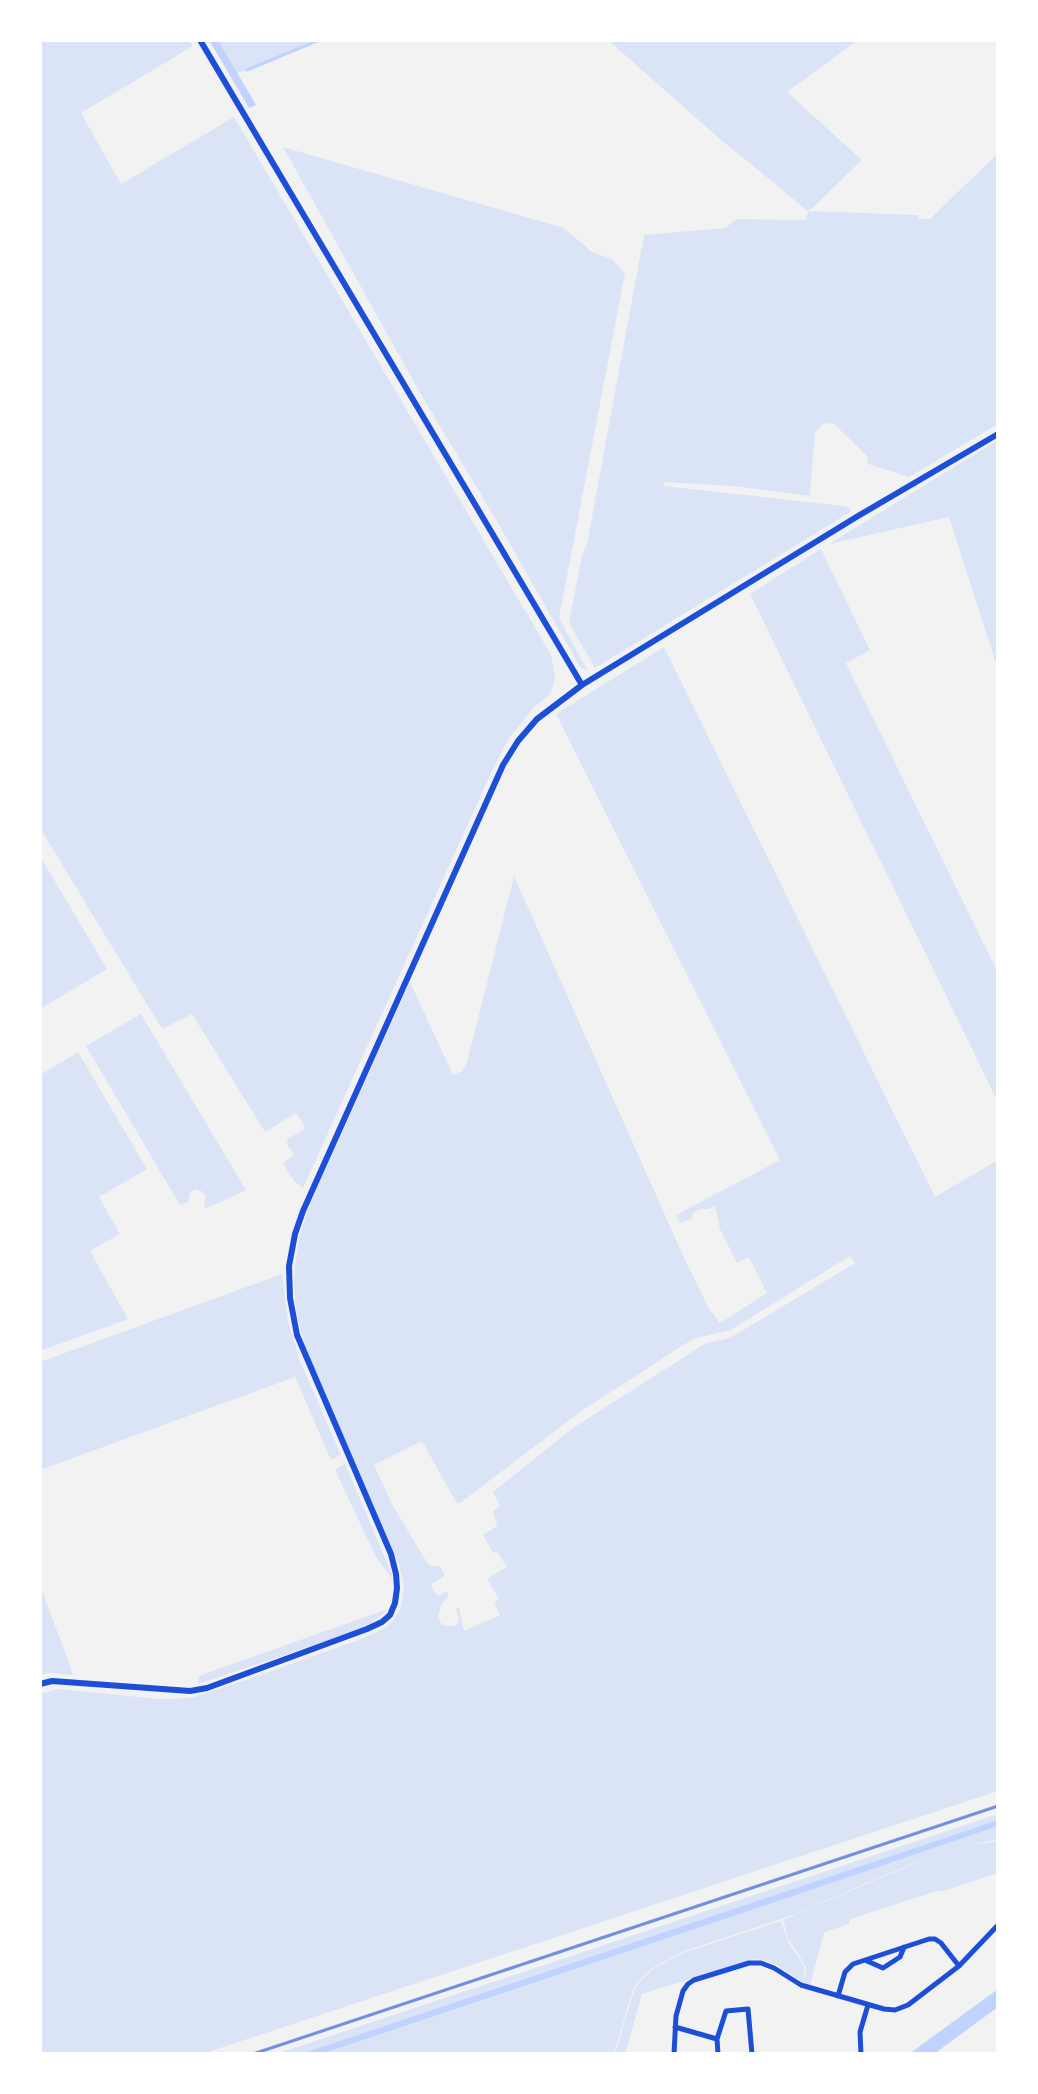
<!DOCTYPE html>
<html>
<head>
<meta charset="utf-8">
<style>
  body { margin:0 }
  #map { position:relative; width:1038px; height:2094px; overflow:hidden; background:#f2f2f2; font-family:"Open Sans",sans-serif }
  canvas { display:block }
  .frame { position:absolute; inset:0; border:42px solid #fff; pointer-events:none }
</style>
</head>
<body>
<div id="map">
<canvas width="1038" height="2094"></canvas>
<div class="frame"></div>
</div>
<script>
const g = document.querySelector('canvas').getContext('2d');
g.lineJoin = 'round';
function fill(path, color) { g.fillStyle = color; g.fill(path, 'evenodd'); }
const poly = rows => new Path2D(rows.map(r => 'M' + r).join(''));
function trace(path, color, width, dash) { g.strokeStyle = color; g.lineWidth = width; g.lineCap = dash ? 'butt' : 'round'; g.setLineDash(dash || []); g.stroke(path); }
fill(poly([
  [40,40,189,40,193,46,81,113,121,184,234,117,533,624,551,655,553,665,555,679,550,694,534,707,509,738,492,771,303,1188,294,1181,283,1163,294,1155,287,1144,288,1139,304,1129,304,1125,296,1113,265,1132,192,1014,162,1029,40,828],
  [218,40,318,40,248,70,237,73],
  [608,40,858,40,787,92,862,160,809,211,918,215,918,219,930,219,998,153,998,424,909,477,868,464,867,456,833,423,823,424,815,433,810,496,733,486,664,482,664,486,835,505,847,507,852,511,595,668,569,623,582,555,587,544,644,235,725,228,737,219,806,220,808,211,721,140],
  [283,147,564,228,592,252,612,259,625,273,559,618,588,671,580,667,498,523,419,391],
  [998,440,998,670,949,517,829,544],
  [821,549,870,650,846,663,998,973,998,1102,750,594],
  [664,647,935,1197,998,1160,998,1791,202,2054,40,2054,40,1694,58,1689,159,1699,175,1699,194,1697,234,1684,359,1640,383,1629,393,1621,400,1610,404,1586,399,1564,309,1357,302,1336,296,1310,294,1283,296,1259,300,1234,311,1202,410,982,453,1075,462,1071,467,1062,514,876,681,1251,709,1309,720,1323,767,1293,749,1257,737,1263,720,1229,715,1206,708,1209,701,1209,694,1212,691,1219,680,1223,676,1215,780,1160,556,714],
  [850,1256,855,1263,730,1338,706,1343,573,1428,493,1492,500,1506,493,1511,497,1526,483,1535,493,1553,497,1552,507,1567,487,1579,499,1599,494,1602,500,1615,464,1631,459,1608,456,1608,459,1621,455,1626,442,1625,438,1617,441,1605,448,1597,448,1591,437,1596,431,1585,445,1575,440,1566,431,1566,428,1564,393,1506,374,1465,422,1441,456,1502,460,1503,583,1410,685,1344,696,1338,731,1330],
  [40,856,107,969,40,1009],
  [141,1014,246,1190,205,1209,204,1205,206,1196,203,1192,197,1189,190,1192,188,1202,180,1205,86,1046],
  [78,1052,147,1169,99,1197,120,1234,90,1251,128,1319,40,1351,40,1075],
  [282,1274,288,1321,300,1361,341,1455,331,1460,295,1377,40,1470,40,1362],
  [345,1463,392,1575,393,1580,376,1557,335,1470],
  [40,1585,66,1655,73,1675,50,1673,40,1675],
  [388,1609,371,1624,353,1632,198,1684,198,1677,201,1675],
  [998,1814,998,1820,301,2054,276,2054],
  [998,1826,998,1839,966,1846,998,1841,998,1873,947,1890,937,1891,865,1914,849,1920,850,1924,824,1932,810,1985,799,1980,775,1964,767,1961,753,1959,642,1994,625,2054,615,2054,634,1990,640,1981,653,1969,682,1953,781,1921,789,1943,804,1966,804,1980,806,1967,788,1938,783,1920,887,1875,944,1853,887,1874,796,1914,682,1952,653,1968,639,1980,633,1989,614,2054,321,2054]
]), '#dbe4f7');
fill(poly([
  [209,40,218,40,256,105,249,108],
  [998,1820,998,1826,793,1896,321,2054,301,2054],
  [998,1989,998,2007,934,2054,909,2054]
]), '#bfd3fe');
trace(poly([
  [247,70,319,40]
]), '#bfd3fe', 3);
trace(poly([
  [867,1961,883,1968,900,1957,904,1947],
  [838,1996,845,1972,853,1964,929,1939,935,1939,941,1943,959,1966],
  [675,2027,717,2039],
  [674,2054,676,2016,683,1991,688,1984,694,1980,749,1963,761,1963,774,1968,801,1985,884,2009,895,2010,908,2005,959,1966,998,1925],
  [718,2054,717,2039,726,2011,748,2009,752,2054],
  [861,2054,860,2032,868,2005]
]), '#1d4ed8', 5);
trace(poly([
  [200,40,582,685],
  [40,1684,52,1681,190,1691,207,1688,367,1629,382,1622,390,1615,395,1603,397,1588,396,1574,391,1554,297,1335,290,1298,289,1266,295,1234,303,1211,503,765,518,741,537,719,582,685,858,516,998,434]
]), '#1d4ed8', 6);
trace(poly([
  [253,2054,998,1806]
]), '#7290e2', 3);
</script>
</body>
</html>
